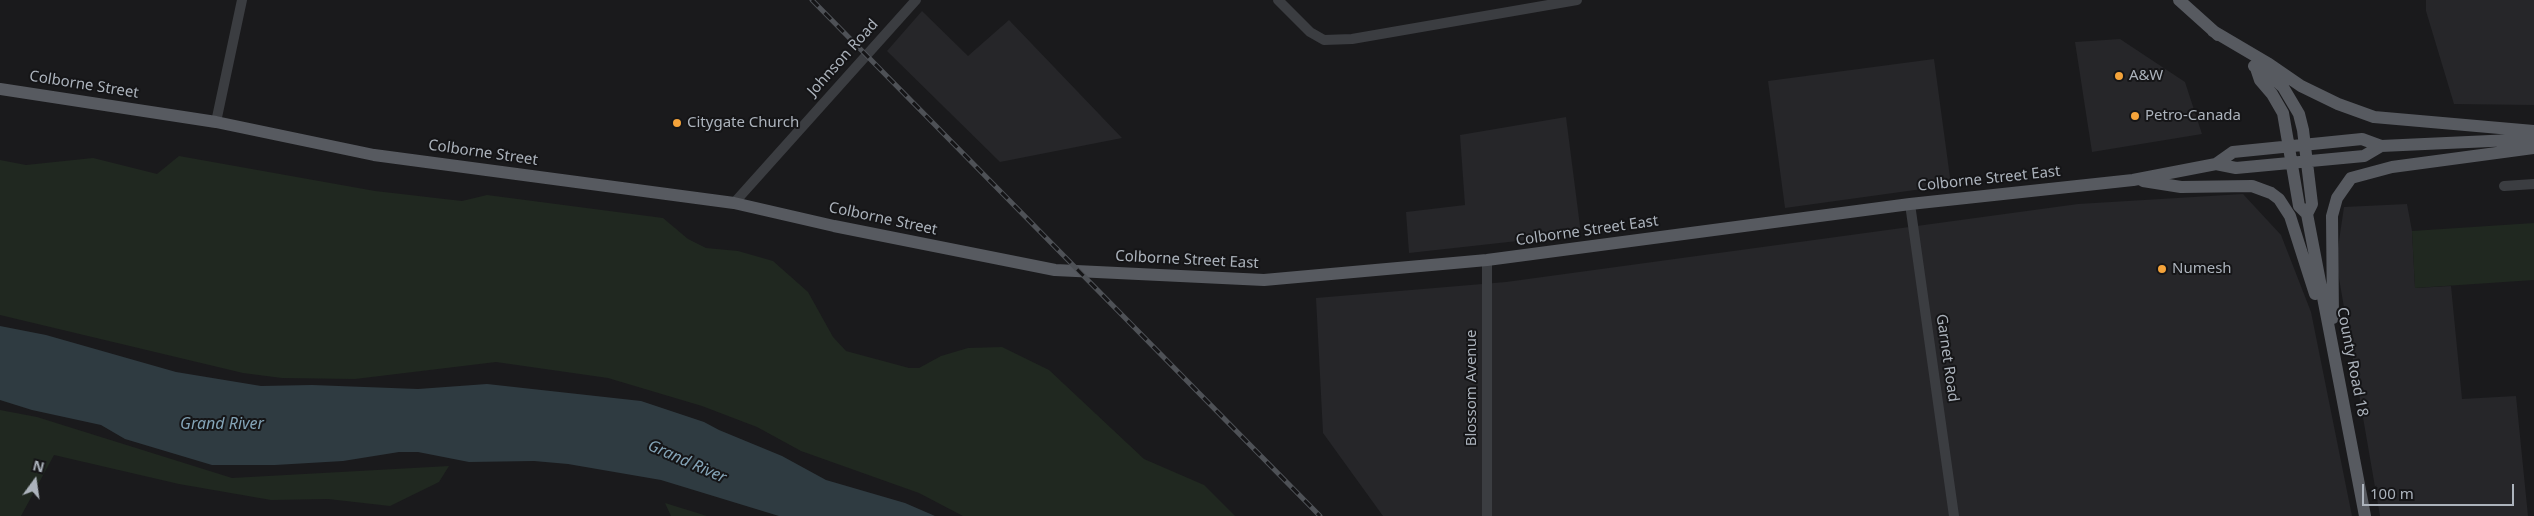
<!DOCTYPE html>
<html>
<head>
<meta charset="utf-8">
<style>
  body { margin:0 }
  #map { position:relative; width:2534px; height:516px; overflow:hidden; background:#1a1a1c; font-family:"Noto Sans",sans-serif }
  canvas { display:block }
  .north { position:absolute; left:10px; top:456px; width:50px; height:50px; -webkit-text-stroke:4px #151517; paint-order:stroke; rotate:14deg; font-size:14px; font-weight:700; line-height:20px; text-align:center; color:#acb3bc }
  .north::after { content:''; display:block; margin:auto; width:18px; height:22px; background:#acb3bc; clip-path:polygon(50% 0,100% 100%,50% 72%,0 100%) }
  .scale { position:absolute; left:2362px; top:484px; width:152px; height:22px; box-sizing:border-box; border:2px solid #acb3bc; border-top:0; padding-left:6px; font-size:15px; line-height:18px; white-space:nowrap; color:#acb3bc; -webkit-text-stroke:4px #151517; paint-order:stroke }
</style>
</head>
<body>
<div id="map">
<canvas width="2534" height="516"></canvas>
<div class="north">N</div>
<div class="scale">100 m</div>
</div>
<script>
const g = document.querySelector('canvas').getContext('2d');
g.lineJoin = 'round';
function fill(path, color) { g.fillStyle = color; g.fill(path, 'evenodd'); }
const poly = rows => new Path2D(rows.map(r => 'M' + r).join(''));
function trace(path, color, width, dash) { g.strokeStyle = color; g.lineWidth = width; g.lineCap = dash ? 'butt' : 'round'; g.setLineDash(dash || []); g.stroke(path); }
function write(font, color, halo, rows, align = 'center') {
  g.font = font + ' "Noto Sans",sans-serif'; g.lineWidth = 4; g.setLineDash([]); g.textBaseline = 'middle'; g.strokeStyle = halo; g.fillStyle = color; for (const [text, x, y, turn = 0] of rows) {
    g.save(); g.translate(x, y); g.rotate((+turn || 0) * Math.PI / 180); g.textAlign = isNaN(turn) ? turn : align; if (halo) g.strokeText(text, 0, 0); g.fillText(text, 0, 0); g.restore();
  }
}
fill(poly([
  [2426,0,2534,0,2534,105,2454,104,2426,11],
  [922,11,968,56,1009,20,1122,138,1000,162,887,51],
  [2120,39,2185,82,2202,134,2092,152,2075,42],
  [1934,59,1951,185,1785,208,1768,81],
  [1566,117,1581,234,1409,253,1406,212,1465,205,1460,135],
  [2243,194,2281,235,2311,312,2352,516,1383,516,1323,433,1316,298,1506,282,2078,204],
  [2407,204,2412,231,2415,288,2451,286,2462,399,2516,396,2528,516,2380,516,2336,261,2344,207]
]), '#262629');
fill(poly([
  [179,156,375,191,462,201,487,195,663,218,688,239,706,248,738,251,773,261,808,292,833,337,846,351,909,368,919,368,941,356,968,348,1002,347,1049,370,1144,459,1204,485,1235,516,963,516,919,493,801,451,757,427,702,406,608,378,496,362,355,379,282,378,243,373,0,315,0,160,26,165,93,158,157,174],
  [2534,223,2534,280,2415,288,2412,231],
  [0,410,37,417,232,478,449,466,439,482,390,506,328,499,271,500,179,484,54,455,21,516,0,516],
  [665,503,707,516,671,516]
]), '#202820');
fill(poly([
  [0,326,46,335,176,372,261,386,312,385,418,389,487,384,641,401,704,422,719,430,782,456,826,480,905,503,935,516,779,516,661,480,568,464,534,461,469,462,418,452,399,452,343,461,275,465,212,465,125,439,101,425,32,410,0,400]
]), '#2f3b41');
trace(poly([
  [1278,0,1310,32,1324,40,1352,39,1577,0],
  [216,122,242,0],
  [2504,186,2534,184],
  [734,203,916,0],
  [1910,204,1954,516],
  [1487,260,1487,516]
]), '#3b3d41', 10);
trace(poly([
  [2179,0,2218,35],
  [2213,31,2269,64,2301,86,2338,104,2374,117,2534,131],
  [2254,66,2271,76,2283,87,2299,114,2303,130,2312,204,2307,214],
  [2256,68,2260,80,2272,94,2283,113,2299,206,2307,214,2365,516],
  [0,89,216,122,374,155,734,203,834,226,1055,270,1264,280,1487,260,1910,204,2133,180,2216,164,2236,168,2364,156,2381,146],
  [2216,164,2233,152,2362,139,2381,146,2534,139],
  [2143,181,2181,187,2252,186,2271,193,2279,199,2290,216,2315,294],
  [2333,318,2332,216,2337,198,2351,178,2392,167,2534,148]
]), '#575a60', 12);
const rail = poly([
  [812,0,1320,516]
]);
trace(rail, '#4e5156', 5);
trace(rail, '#151517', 3, [9]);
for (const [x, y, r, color] of [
  [2119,76,5,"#f4a33a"],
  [2135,116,5,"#f4a33a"],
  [677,123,5,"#f4a33a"],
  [2162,269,5,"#f4a33a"]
]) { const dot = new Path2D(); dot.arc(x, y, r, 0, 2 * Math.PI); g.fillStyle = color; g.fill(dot); trace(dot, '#151517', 2); }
write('15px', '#acb3bc', '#151517', [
  ["Johnson Road",843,58,-48],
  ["Colborne Street",84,85,9],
  ["Colborne Street",483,153,8],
  ["Colborne Street East",1989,179,-6],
  ["Colborne Street",883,219,12],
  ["Colborne Street East",1587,231,-8],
  ["Colborne Street East",1187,260,3],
  ["Garnet Road",1947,358,82],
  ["County Road 18",2352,362,79],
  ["Blossom Avenue",1472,388,-90]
]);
write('15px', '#acb3bc', '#151517', [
  ["A&W",2129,76],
  ["Petro-Canada",2145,116],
  ["Citygate Church",687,123],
  ["Numesh",2172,269]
], 'left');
write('italic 16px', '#84a4b7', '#151517', [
  ["Grand River",222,424],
  ["Grand River",687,462,24]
]);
</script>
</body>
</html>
